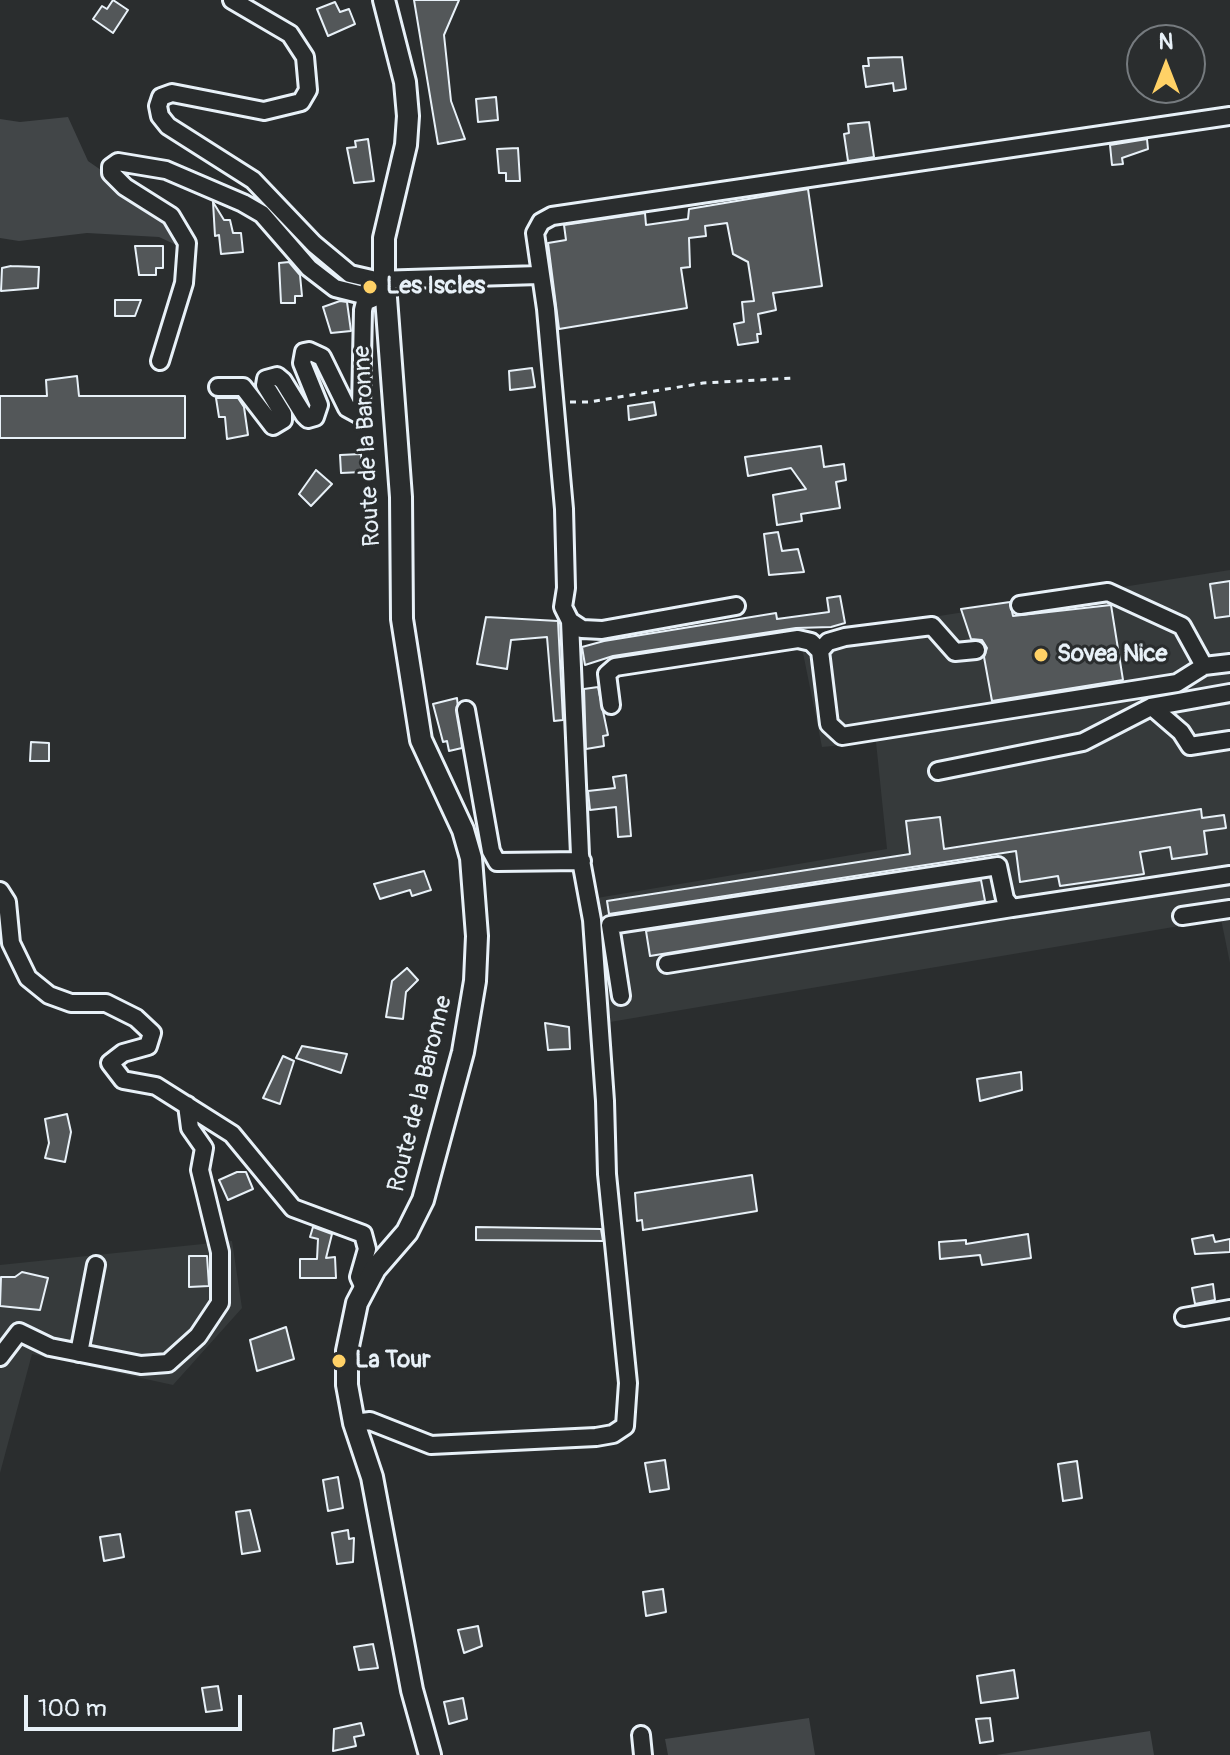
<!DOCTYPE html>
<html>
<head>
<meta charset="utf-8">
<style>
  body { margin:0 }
  #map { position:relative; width:1230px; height:1755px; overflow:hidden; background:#2a2d2e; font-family:Pangolin,sans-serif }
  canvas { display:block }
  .north { position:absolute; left:1126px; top:24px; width:80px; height:80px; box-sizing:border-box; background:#2a2d2e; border:2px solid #767b7f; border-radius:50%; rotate:0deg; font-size:22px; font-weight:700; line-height:32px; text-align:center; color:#e8f1f8 }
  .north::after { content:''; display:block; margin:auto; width:28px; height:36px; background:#ffd166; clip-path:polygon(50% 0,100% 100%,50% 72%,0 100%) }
  .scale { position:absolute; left:24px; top:1695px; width:218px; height:36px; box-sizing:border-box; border:4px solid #e8f1f8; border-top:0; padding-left:10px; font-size:24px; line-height:28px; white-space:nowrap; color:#e8f1f8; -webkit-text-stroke:6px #2a2d2e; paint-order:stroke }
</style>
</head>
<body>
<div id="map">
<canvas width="1230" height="1755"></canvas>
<div class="north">N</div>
<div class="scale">100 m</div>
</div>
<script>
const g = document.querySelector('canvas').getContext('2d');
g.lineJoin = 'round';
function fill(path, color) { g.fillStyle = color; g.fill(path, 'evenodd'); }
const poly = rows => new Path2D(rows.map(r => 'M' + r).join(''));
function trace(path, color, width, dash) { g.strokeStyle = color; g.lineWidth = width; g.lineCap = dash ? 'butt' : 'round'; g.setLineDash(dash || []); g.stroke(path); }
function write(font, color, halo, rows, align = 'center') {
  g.font = font + ' Pangolin,sans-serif'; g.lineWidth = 6; g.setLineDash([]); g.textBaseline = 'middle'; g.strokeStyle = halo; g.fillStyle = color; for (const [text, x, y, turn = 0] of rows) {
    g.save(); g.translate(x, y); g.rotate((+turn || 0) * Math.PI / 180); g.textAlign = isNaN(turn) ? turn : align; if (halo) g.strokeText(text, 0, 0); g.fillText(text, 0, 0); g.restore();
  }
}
fill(poly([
  [1230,570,1230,963,1221,919,604,1023,591,899,887,849,876,742,822,747,800,638],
  [232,1241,242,1308,173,1385,32,1354,0,1473,0,1265]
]), '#363a3b');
fill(poly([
  [68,117,88,161,174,221,185,249,159,237,87,233,19,241,0,238,0,119,20,122],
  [809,1718,815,1755,668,1755,665,1739],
  [1150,1731,1154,1755,996,1755]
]), '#424648');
const building = poly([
  [113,0,128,10,113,33,93,19,102,6,107,9,113,0],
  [414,0,459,0,444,35,451,101,465,139,438,144,414,0],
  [335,2,340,12,349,9,355,24,328,36,317,9,335,2],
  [902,57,906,89,894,91,893,83,866,87,863,66,869,66,868,58,902,57],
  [496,97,498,120,478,122,476,99,496,97],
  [869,122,874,157,848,161,844,134,849,133,848,124,869,122],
  [368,139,374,181,354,183,347,148,356,147,355,141,368,139],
  [1147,139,1148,149,1122,158,1123,164,1112,165,1110,145,1147,139],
  [518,148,520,181,506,181,506,173,499,173,497,149,518,148],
  [808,189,822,286,773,293,776,310,758,314,761,334,757,334,758,342,738,345,734,324,744,322,742,302,754,301,748,262,733,254,727,223,705,226,706,236,689,238,690,267,681,268,687,308,559,329,548,243,566,240,564,225,645,213,646,225,688,219,689,209,808,189],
  [213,202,224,220,230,220,233,233,241,233,243,252,221,254,219,235,215,236,213,202],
  [135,246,163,246,163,268,156,268,156,275,139,275,135,246],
  [289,262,300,275,302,296,295,296,295,303,281,303,279,263,289,262],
  [11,266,39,267,38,288,1,291,2,268,11,266],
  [115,300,141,300,135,316,115,316,115,300],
  [340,301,347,302,351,331,331,333,323,307,340,301],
  [532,368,535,387,510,390,509,371,532,368],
  [77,376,79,396,185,396,185,438,0,438,0,396,47,396,46,380,77,376],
  [216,398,238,398,244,407,248,435,227,439,225,417,219,417,216,398],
  [654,402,656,415,629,420,628,406,654,402],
  [821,446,824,467,844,464,846,480,836,482,840,508,801,514,802,521,777,525,773,495,806,489,791,468,748,476,745,457,821,446],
  [361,454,362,472,341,473,340,455,361,454],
  [316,470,332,484,311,506,299,494,316,470],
  [778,532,782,551,798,549,804,572,769,575,764,534,778,532],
  [1230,581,1230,616,1215,618,1210,584,1230,581],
  [840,596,845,623,831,627,796,628,613,656,585,665,582,647,604,641,776,613,777,619,829,612,827,598,840,596],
  [1010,602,1013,616,1111,605,1123,680,992,701,984,657,987,648,982,640,971,639,961,609,1010,602],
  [486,617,558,621,563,720,554,721,547,637,511,640,507,669,477,664,486,617],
  [598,687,608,735,603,736,604,746,586,749,584,689,598,687],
  [457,698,462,748,449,751,447,741,443,742,433,704,457,698],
  [31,742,49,743,49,761,30,761,31,742],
  [626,775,631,836,618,837,616,807,590,810,588,791,615,788,613,777,626,775],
  [1201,809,1202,818,1224,815,1226,828,1204,831,1207,854,1172,859,1170,847,1140,852,1144,874,1060,886,1058,876,1020,882,1016,851,609,914,607,901,910,854,906,821,940,817,944,849,1201,809],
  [424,871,431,890,412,896,410,890,380,899,374,884,424,871],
  [981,880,985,901,650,956,646,931,981,880],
  [407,968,418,980,406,992,403,1019,386,1017,392,981,407,968],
  [545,1023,569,1027,570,1049,548,1050,545,1023],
  [302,1046,347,1054,341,1073,296,1058,302,1046],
  [283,1056,294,1061,280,1104,263,1098,283,1056],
  [1021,1072,1022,1090,980,1101,977,1079,1021,1072],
  [67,1114,71,1132,65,1162,45,1158,49,1143,45,1119,67,1114],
  [237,1172,246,1172,253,1189,228,1200,219,1180,237,1172],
  [752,1175,757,1211,643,1230,642,1220,637,1221,635,1193,752,1175],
  [313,1227,332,1234,326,1258,335,1257,336,1278,300,1278,300,1259,317,1259,318,1239,310,1237,313,1227],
  [476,1227,601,1229,603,1241,476,1240,476,1227],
  [1028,1234,1031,1258,982,1265,980,1255,940,1259,939,1242,966,1240,966,1244,1028,1234],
  [1213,1235,1215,1242,1230,1239,1230,1252,1195,1254,1192,1239,1213,1235],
  [189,1256,207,1256,209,1286,189,1287,189,1256],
  [22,1272,48,1278,40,1310,0,1306,1,1277,15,1277,22,1272],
  [1213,1284,1215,1300,1195,1304,1192,1288,1213,1284],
  [286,1327,294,1359,257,1371,250,1340,286,1327],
  [665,1460,669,1489,650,1492,645,1463,665,1460],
  [1077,1461,1082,1498,1063,1501,1058,1464,1077,1461],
  [338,1477,343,1508,328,1511,323,1480,338,1477],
  [250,1510,260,1551,242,1554,236,1512,250,1510],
  [348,1530,349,1539,354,1538,353,1562,337,1564,332,1533,348,1530],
  [120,1534,124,1557,104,1561,100,1537,120,1534],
  [663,1589,666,1612,646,1616,643,1592,663,1589],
  [478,1626,482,1646,464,1653,458,1630,478,1626],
  [373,1644,378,1668,359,1670,354,1647,373,1644],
  [1014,1670,1018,1698,981,1703,977,1676,1014,1670],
  [218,1686,222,1710,206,1712,202,1688,218,1686],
  [463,1698,467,1719,449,1724,444,1702,463,1698],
  [990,1718,993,1741,980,1743,976,1719,990,1718],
  [361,1723,364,1735,354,1737,356,1746,333,1751,334,1729,361,1723]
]);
fill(building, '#535759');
trace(building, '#e8f1f8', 2);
const minor = poly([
  [232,0,290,34,305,57,308,90,301,102,264,111,172,93,161,97,158,106,160,116,168,126,253,180,314,244,350,274,376,280,539,275],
  [160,361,184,283,187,243,171,216,125,187,111,173,111,167,118,162,166,170,243,203,262,214,309,268,335,288,371,297],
  [218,387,243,387,273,426,283,420,283,414,265,385,266,379,277,376,283,381,304,415,308,419,315,417,319,405,302,363,304,352,309,351,322,357,347,408,358,414,361,408,363,310,365,302,379,296],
  [1020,605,1108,592,1182,626,1204,666,1230,663],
  [736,606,602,630,582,629,570,621,563,607,566,588,564,509,546,309,535,233,541,222,552,216,1230,116],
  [976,650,955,652,932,626,845,637,828,642,820,651,829,724,842,736,1177,683,1204,666],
  [611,705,607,674,615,667,798,639,811,642,820,651],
  [1152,707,1181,732,1190,746,1230,740],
  [466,710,491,851,497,862,582,861],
  [938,771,1083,742,1151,707,1230,693],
  [0,891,7,902,11,943,28,978,49,995,71,1003,106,1003,136,1018,152,1033,148,1046,123,1053,110,1063,123,1080,156,1086,232,1134,293,1208,363,1234,367,1249,359,1277,364,1288],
  [1182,916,1230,909],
  [667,964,1012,908],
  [621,996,610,925,998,866,1005,899,1012,908,1230,875],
  [1184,1317,1230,1309],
  [79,1353,96,1265],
  [0,1357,19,1332,50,1347,141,1365,168,1363,198,1336,220,1303,220,1252,200,1170,204,1148,190,1128,187,1105],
  [354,1423,370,1421,431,1445,596,1437,613,1434,625,1426,628,1383,607,1174,605,1101,592,920,580,855,570,621],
  [641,1735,643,1755]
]);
const major = poly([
  [384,0,405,82,408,116,406,145,384,238,384,271,401,497,402,619,421,740,463,830,471,858,477,936,475,981,463,1052,423,1200,407,1232,375,1269,357,1303,347,1351,347,1385,354,1423,372,1477,412,1690,430,1755]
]);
trace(minor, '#e8f1f8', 22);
trace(major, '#e8f1f8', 26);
trace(poly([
  [570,402,589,402,703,383,795,378]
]), '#e8f1f8', 3, [6, 6]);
trace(minor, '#2a2d2e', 16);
trace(major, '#2a2d2e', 20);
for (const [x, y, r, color] of [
  [370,287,8,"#ffd166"],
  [1041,655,8,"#ffd166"],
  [339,1361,8,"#ffd166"]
]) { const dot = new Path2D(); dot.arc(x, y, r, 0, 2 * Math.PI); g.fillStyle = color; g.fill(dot); trace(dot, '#2a2d2e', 3); }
write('bold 24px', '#e8f1f8', '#2a2d2e', [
  ["Les Iscles",386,287],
  ["Sovea Nice",1057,655],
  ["La Tour",355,1361]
], 'left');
write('24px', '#e8f1f8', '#2a2d2e', [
  ["Route de la Baronne",368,446,-93],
  ["Route de la Baronne",421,1094,-76]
]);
</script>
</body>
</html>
